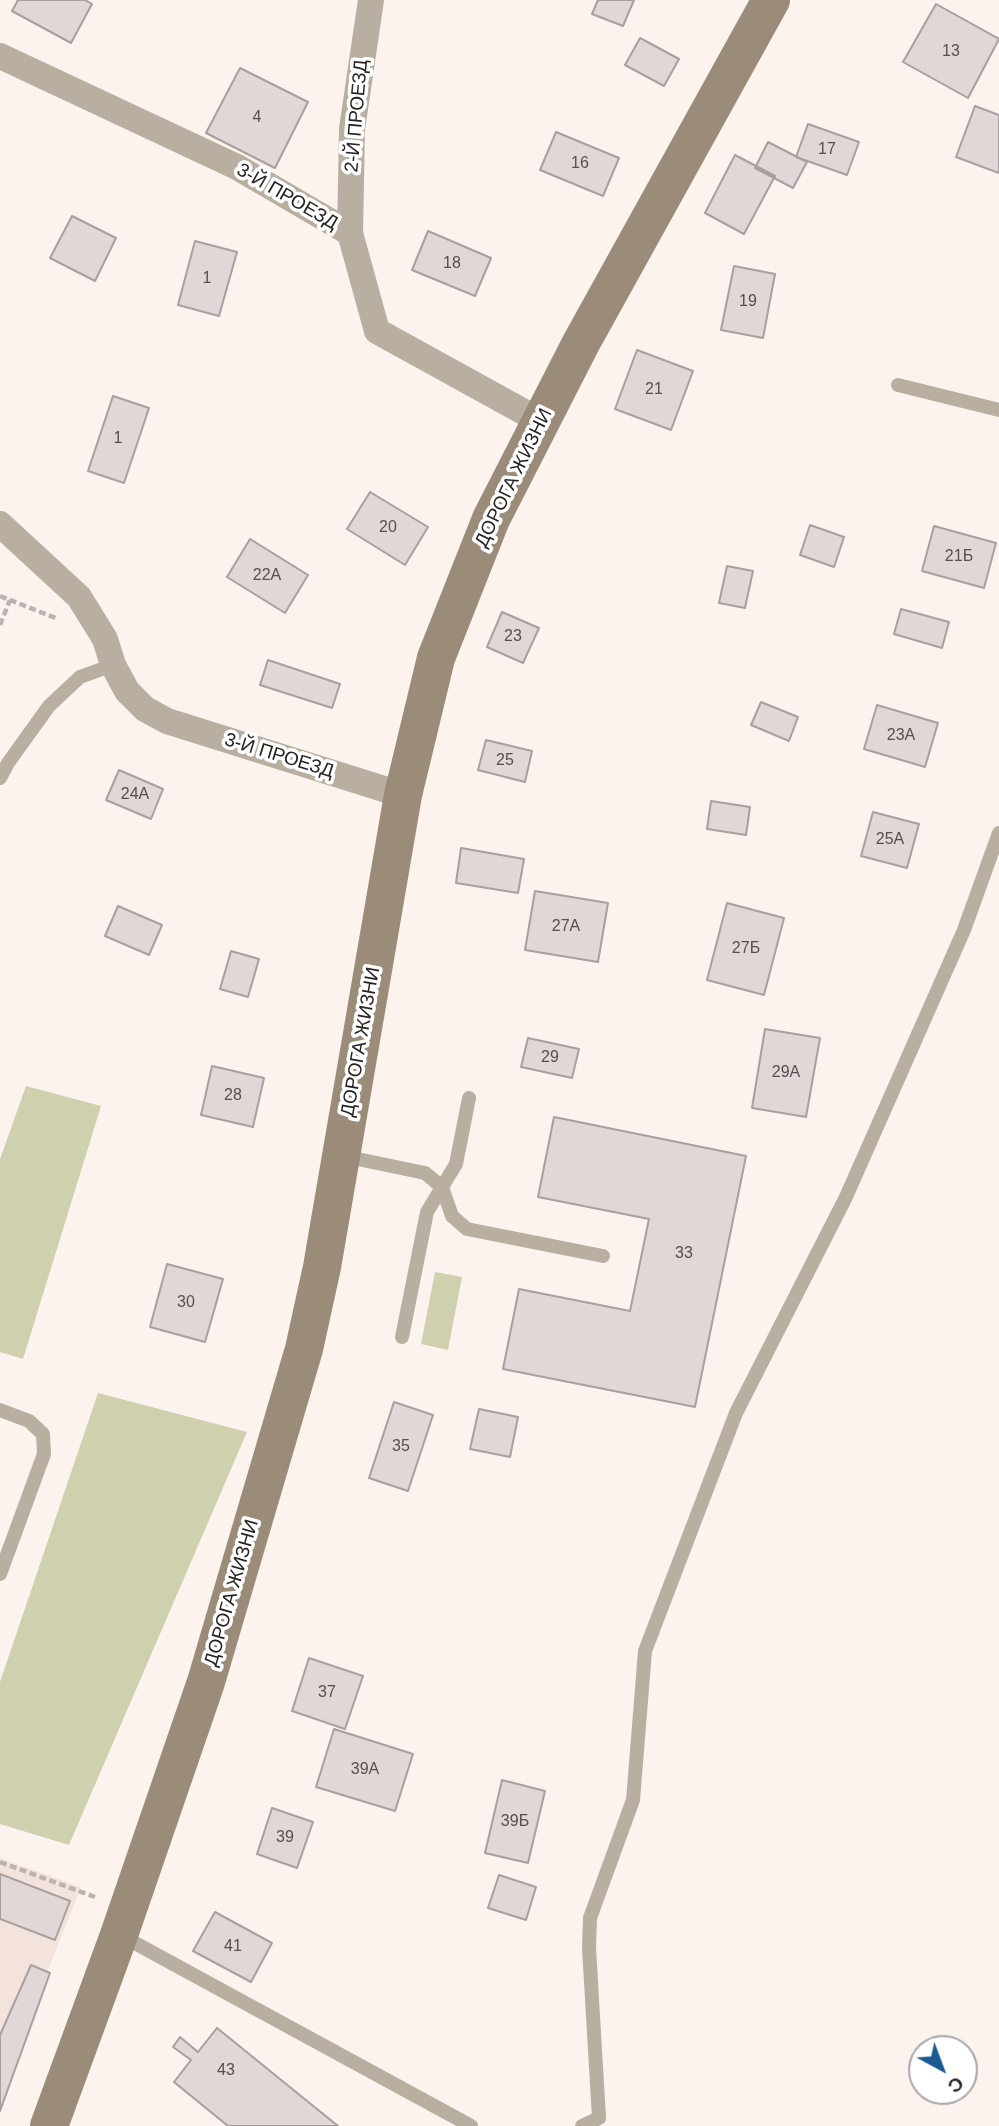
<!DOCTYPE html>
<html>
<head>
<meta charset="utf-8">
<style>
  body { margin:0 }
  #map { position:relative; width:999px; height:2126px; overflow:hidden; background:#fcf3ef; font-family:Arial,sans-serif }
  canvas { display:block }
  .north { position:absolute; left:908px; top:2035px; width:70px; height:70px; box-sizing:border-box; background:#fff; border:2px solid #a8a7a7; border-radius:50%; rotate:139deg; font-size:19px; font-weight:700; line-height:28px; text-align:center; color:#262322 }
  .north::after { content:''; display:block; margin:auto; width:24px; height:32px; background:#1a5c91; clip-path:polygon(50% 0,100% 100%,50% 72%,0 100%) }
</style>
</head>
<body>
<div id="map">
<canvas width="999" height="2126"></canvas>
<div class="north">С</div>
</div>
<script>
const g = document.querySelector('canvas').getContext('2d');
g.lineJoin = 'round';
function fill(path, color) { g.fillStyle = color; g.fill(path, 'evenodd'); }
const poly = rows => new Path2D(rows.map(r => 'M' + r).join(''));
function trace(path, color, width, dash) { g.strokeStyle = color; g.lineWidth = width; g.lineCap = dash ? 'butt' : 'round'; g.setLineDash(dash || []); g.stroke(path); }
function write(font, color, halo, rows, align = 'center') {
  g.font = font + ' Arial,sans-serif'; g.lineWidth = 7; g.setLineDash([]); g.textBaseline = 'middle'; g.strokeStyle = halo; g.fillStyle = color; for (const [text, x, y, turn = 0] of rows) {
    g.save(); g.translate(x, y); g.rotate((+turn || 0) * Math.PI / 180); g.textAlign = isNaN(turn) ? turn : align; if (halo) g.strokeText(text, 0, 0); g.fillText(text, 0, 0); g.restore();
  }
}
fill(poly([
  [0,1858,81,1887,0,2090]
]), '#f4e3dc');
fill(poly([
  [26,1086,101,1106,23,1359,0,1352,0,1159],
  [435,1272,462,1277,448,1350,421,1344],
  [98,1393,247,1432,69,1845,0,1824,0,1682]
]), '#cfd0ae');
const building = poly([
  [18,0,85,0,92,4,71,43,12,11,18,0],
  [598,0,634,0,623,26,592,14,598,0],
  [936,4,999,39,968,98,903,62,936,4],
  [640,38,679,59,664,86,625,65,640,38],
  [240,68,308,102,275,168,206,133,240,68],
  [975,106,999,115,999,173,956,157,975,106],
  [808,124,859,142,847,175,796,157,808,124],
  [556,132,619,158,603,196,540,170,556,132],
  [768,142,807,162,793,188,755,168,768,142],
  [735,155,775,176,744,234,705,213,735,155],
  [72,216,116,238,95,281,50,258,72,216],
  [428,231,491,258,475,296,412,270,428,231],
  [195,241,237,252,219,316,178,305,195,241],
  [734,266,775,274,763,338,721,330,734,266],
  [637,350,693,371,671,430,615,409,637,350],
  [113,396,149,408,124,483,88,471,113,396],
  [370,492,428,527,405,565,347,529,370,492],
  [810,525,844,537,834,567,800,555,810,525],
  [934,526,996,543,984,588,922,571,934,526],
  [250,539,308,575,285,613,227,577,250,539],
  [727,566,753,571,745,608,719,603,727,566],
  [901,609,949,622,942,648,894,634,901,609],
  [502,612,539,628,523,663,487,647,502,612],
  [268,660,340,684,332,708,260,685,268,660],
  [761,702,798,717,789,741,751,725,761,702],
  [877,705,938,723,925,767,864,749,877,705],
  [486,740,532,751,525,782,478,770,486,740],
  [119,770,163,789,151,819,106,800,119,770],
  [711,801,750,807,746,835,707,829,711,801],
  [873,812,919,824,907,868,861,856,873,812],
  [461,848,524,859,518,893,456,883,461,848],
  [535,891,608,903,598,962,525,950,535,891],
  [727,903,784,918,764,995,707,980,727,903],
  [118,906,162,925,149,955,105,936,118,906],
  [231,951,259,959,248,997,220,989,231,951],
  [765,1029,820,1038,806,1117,752,1108,765,1029],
  [528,1038,579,1049,572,1078,521,1067,528,1038],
  [212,1066,264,1078,253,1127,201,1115,212,1066],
  [554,1117,746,1156,695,1407,503,1369,519,1289,630,1311,649,1219,538,1197,554,1117],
  [167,1264,223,1279,205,1342,150,1327,167,1264],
  [394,1402,433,1415,408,1491,369,1478,394,1402],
  [479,1409,518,1417,510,1457,470,1449,479,1409],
  [309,1658,363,1676,345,1729,292,1711,309,1658],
  [334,1729,413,1754,395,1811,316,1787,334,1729],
  [502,1780,545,1791,528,1863,485,1853,502,1780],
  [272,1808,313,1822,297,1868,257,1854,272,1808],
  [0,1874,70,1901,55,1940,0,1919,0,1874],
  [499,1875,536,1887,526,1920,488,1908,499,1875],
  [215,1912,272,1943,251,1982,193,1951,215,1912],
  [31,1965,50,1973,0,2111,0,2035,31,1965],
  [217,2028,338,2126,228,2126,174,2082,191,2060,173,2047,180,2037,198,2052,217,2028]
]);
fill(building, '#e1d7d7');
trace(building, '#a89fa0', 2);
trace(poly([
  [0,596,58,619],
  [0,625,10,600],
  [0,1862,95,1897]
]), '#bab3b0', 4.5, [7, 3.5]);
trace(poly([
  [898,385,999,410],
  [0,778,8,763,49,706,80,677,113,665],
  [343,1156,425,1173,442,1187,452,1216,467,1229,603,1256],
  [402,1337,427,1212,456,1164,469,1098],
  [0,1410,29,1421,43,1434,44,1454,0,1574],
  [122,1936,471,2126],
  [582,2126,599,2118,589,1948,590,1918,633,1800,645,1651,736,1413,846,1197,964,930,999,833]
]), '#b8afa1', 14);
trace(poly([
  [0,56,237,167,350,233,377,331,542,422],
  [350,233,352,129,371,0],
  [0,524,79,597,105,639,113,665,127,691,145,709,167,721,403,795]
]), '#b8afa1', 26);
trace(poly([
  [49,2126,119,1935,206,1682,304,1349,322,1267,403,795,436,658,491,519,581,343,771,0]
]), '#9a8c78', 38);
write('16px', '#55504f', null, [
  ["13",951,52],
  ["4",257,118],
  ["17",827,150],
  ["16",580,164],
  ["18",452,264],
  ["1",207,279],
  ["19",748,302],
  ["21",654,390],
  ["1",118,439],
  ["20",388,528],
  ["21Б",959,557],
  ["22А",267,576],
  ["23",513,637],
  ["23А",901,736],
  ["25",505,761],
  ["24А",135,795],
  ["25А",890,840],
  ["27А",566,927],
  ["27Б",746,949],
  ["29",550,1058],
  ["29А",786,1073],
  ["28",233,1096],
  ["33",684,1254],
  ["30",186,1303],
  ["35",401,1447],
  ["37",327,1693],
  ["39А",365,1770],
  ["39Б",515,1822],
  ["39",285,1838],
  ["41",233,1947],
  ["43",226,2071]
]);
write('19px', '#262322', '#fff', [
  ["2-Й ПРОЕЗД",357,116,-85],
  ["3-Й ПРОЕЗД",287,197,30],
  ["ДОРОГА ЖИЗНИ",514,478,-64],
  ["3-Й ПРОЕЗД",279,756,17],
  ["ДОРОГА ЖИЗНИ",361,1042,-80],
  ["ДОРОГА ЖИЗНИ",232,1593,-74]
]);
</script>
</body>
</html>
